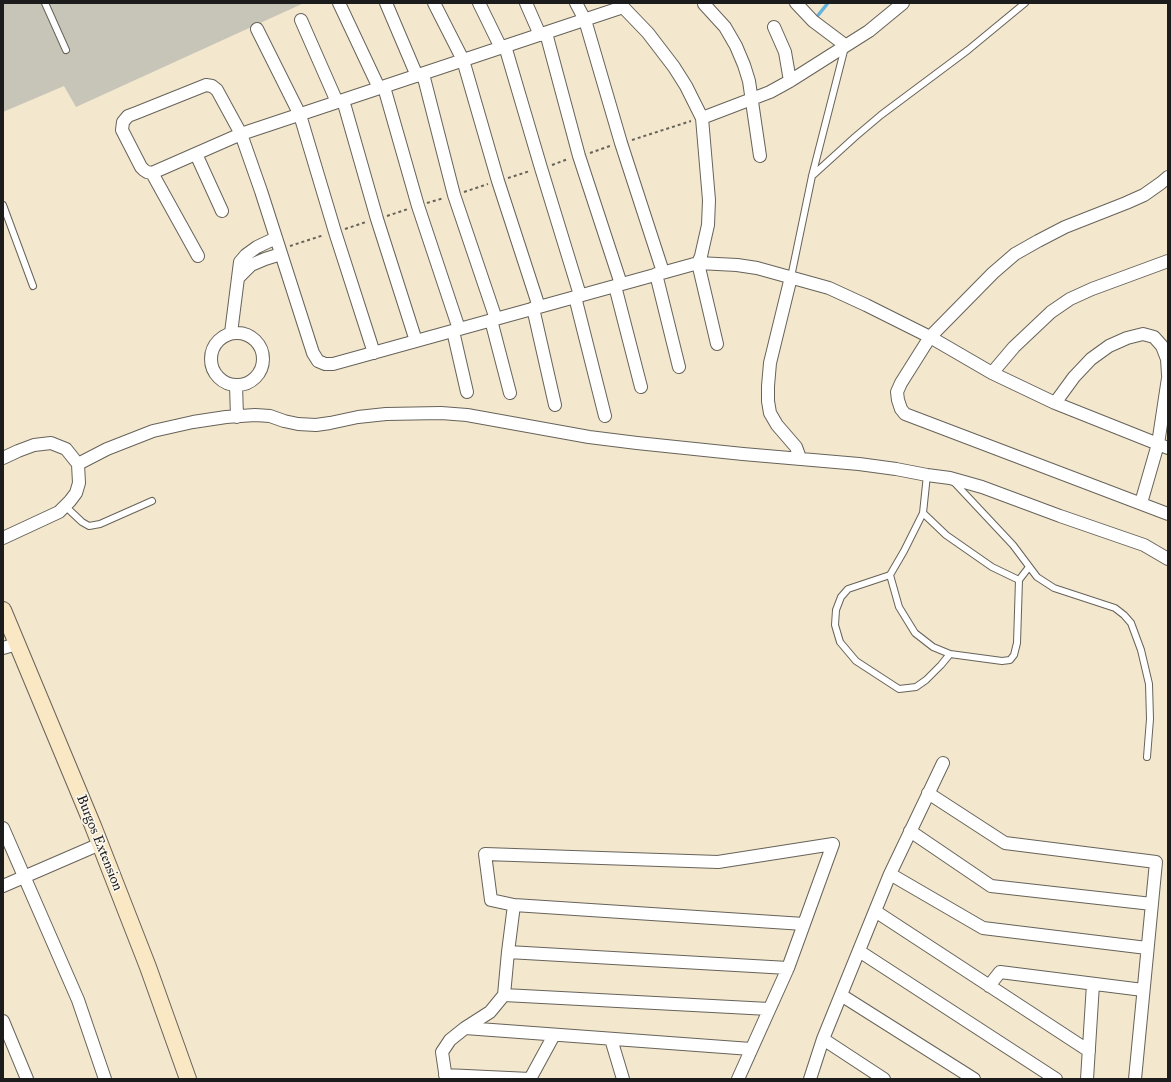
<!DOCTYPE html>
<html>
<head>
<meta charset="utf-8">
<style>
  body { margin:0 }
  #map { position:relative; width:1171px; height:1082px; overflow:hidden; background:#f3e7cd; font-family:"IM FELL Great Primer",serif }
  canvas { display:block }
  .frame { position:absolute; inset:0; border:4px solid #1c1c1c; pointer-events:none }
</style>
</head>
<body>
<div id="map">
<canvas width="1171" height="1082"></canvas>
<div class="frame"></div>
</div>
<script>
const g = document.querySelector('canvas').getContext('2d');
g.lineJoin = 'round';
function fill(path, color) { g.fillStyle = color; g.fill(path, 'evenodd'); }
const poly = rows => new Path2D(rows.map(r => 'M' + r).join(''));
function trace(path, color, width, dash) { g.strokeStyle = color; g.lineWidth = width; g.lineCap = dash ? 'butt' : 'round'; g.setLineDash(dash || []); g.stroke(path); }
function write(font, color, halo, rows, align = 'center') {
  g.font = font + ' "IM FELL Great Primer",serif'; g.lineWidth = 3.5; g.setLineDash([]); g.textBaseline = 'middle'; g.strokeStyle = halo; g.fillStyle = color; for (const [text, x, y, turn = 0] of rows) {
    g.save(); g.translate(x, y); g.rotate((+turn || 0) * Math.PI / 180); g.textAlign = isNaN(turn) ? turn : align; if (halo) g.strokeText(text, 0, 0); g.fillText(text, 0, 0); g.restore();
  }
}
fill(poly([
  [3,3,304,3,76,107,64,86,3,112]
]), '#c7c4b8');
trace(poly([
  [815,19,828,3]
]), '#65b3df', 3.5);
const lane = poly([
  [45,3,66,50],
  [812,176,855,137,881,115,968,50,1025,3],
  [3,205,33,286],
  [791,277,812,176,845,47],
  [927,475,923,513,946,535,992,567,1019,580,1029,567],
  [953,481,1013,545,1037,577,1054,588,1115,608,1124,615,1131,623,1141,650,1149,684,1150,719,1147,757],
  [65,506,82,522,89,526,100,524,152,501],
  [923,513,904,551,890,575,848,589,841,597,836,610,835,625,840,642,856,661,899,689,916,687,926,680,941,665,950,654,1002,661,1010,660,1014,655,1017,643,1019,580],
  [890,575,899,607,915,633,933,647,950,654]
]);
const street = poly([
  [339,3,379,88],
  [386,3,417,76],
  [434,3,463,60,498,181,539,307],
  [479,3,501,48],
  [526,3,540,35],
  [576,3,585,20,621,143,663,272],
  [796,3,813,21,845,45],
  [704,4,725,27,736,46,744,65,749,81,760,156],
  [301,20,337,102],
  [774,27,785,52,790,81],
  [257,29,300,115,335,232,374,353],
  [546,33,579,156,621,284],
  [505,46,541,168,580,295],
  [423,74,454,195,496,319],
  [206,85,212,86,217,90,241,134,152,173,147,172,144,170,141,167,122,130,123,122,128,116,136,113,206,85],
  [384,87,418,206,459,329],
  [343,100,377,219,416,341],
  [702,118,770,92,790,81,869,31,903,3],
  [196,154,222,211],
  [152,173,198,256],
  [1168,177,1161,183,1144,195,1126,203,1065,227,1038,241,1015,254,993,273,930,337,901,383,897,392,898,400,901,409,905,414,1168,514],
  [656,274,679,367],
  [791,277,770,363,768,386,768,401,770,413,777,425,796,447,800,458],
  [238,278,251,265,265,259,281,254],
  [615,286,641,387],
  [575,297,605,416],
  [533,308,555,405],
  [491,320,510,393],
  [453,331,467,392],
  [231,333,240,262,246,255,257,247,276,238],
  '211 359a26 26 0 1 1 52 0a26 26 0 1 1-52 0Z',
  [717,344,698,263,701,256,708,225,709,200,702,118,686,86,674,67,648,33,623,7,241,134,261,191,313,353,318,361,325,364,333,364,698,263,737,265,757,268,829,288,866,305,930,337,992,373,1055,403,1168,448],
  [992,373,1014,347,1051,312,1070,299,1092,289,1168,261],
  [236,385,237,417],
  [1055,403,1074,377,1091,359,1109,346,1127,338,1143,334,1154,337,1162,346,1167,359,1168,375],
  [3,458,18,451,34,445,51,443,66,449,78,464,79,483,76,493,70,501,59,512,3,538],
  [78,464,107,449,153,431,193,422,226,417,255,415,270,416,284,421,298,424,316,425,330,423,358,417,386,414,441,413,467,415,589,437,637,443,743,454,859,464,896,469,927,475,950,478,982,487,1060,516,1144,545,1168,559],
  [1141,503,1158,444,1168,378],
  [3,648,17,644],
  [928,793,1005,843,1156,862,1135,1079],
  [3,828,78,1000,105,1079],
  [910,831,991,886,1152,904],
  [890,874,983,928,1147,948],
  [3,886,100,844],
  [875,911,1089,1051],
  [859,951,1056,1079],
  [508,952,788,968],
  [989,986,1000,972,1143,990],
  [504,995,769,1009],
  [841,995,974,1079],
  [3,1021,27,1079],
  [465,1028,751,1049],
  [611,1039,623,1079],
  [823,1039,884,1079],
  [445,1075,530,1079],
  [446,1079,442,1052,450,1040,465,1028,490,1012,504,995,508,952,514,905],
  [530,1079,554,1035],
  [738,1079,788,968,804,924,833,844,718,862,485,854,491,900,514,905,804,924],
  [810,1079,823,1039,890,874,943,763],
  [1087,1079,1093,984]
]);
const secondary = poly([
  [3,610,93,826,148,967,188,1079]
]);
trace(lane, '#67635a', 8);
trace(street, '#67635a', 14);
trace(secondary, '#67635a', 18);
trace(poly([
  [632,140,691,121],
  [590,153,610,146],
  [552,165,568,159],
  [508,178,530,171],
  [464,192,488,184],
  [427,203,444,198],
  [387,216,408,209],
  [345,229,366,222],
  [290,246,324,235]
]), '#67635a', 2, [3, 3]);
trace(lane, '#fff', 6);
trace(street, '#fff', 12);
trace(secondary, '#fae7c3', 16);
write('14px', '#1c1c1c', '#fbf7ec', [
  ["Burgos Extension",99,843,68]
]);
</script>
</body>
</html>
